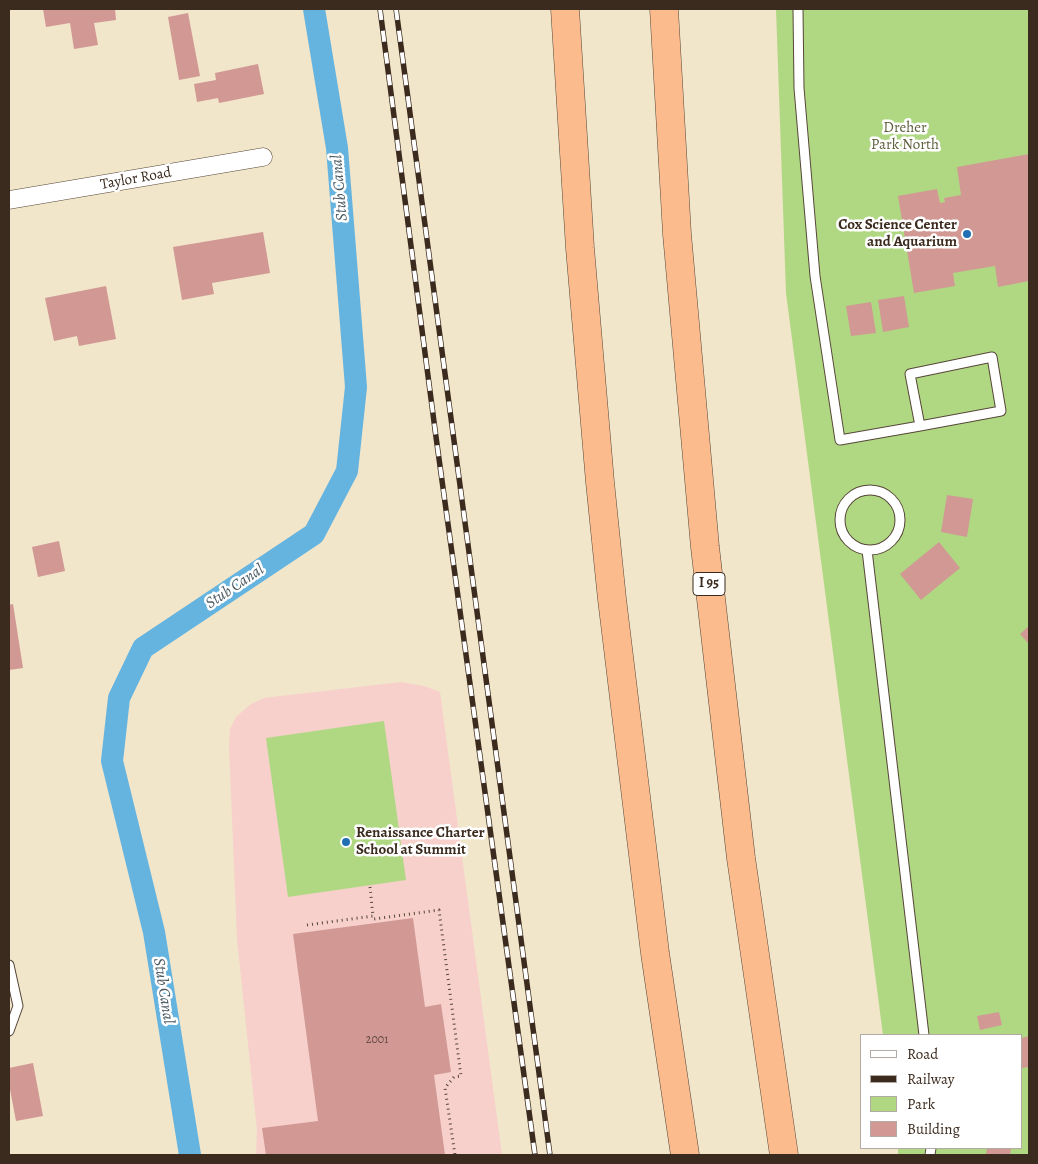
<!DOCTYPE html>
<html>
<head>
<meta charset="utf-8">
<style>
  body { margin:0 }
  #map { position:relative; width:1038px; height:1164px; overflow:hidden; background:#f1e5ca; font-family:Alegreya,serif }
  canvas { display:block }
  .frame { position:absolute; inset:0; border:10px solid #3b2a1e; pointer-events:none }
  .legend { position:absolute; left:860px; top:1034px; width:162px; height:115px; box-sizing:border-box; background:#fff; border:1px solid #b1aaa5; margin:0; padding:6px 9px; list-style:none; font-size:15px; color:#3b2a1e }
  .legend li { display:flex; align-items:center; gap:10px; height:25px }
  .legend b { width:25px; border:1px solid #b1aaa5 }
</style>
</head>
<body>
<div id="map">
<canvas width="1038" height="1164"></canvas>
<div class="frame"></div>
<ul class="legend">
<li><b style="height:6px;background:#fff"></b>Road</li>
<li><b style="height:6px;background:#3b2a1e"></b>Railway</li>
<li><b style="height:14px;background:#b0d883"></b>Park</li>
<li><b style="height:14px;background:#d19894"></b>Building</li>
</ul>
</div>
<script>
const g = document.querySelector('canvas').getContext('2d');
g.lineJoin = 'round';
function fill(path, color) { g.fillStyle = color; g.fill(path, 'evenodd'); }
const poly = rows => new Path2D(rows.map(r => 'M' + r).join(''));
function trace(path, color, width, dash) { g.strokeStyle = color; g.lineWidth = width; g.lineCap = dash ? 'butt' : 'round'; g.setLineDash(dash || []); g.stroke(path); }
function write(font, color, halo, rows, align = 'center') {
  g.font = font + ' Alegreya,serif'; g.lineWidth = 5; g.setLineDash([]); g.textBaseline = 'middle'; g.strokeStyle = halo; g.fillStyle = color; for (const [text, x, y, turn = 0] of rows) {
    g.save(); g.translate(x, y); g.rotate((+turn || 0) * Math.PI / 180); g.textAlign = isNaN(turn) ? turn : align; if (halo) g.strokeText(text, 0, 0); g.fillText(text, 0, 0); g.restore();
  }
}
fill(poly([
  [401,682,424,686,440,692,502,1155,256,1155,257,1130,237,939,229,745,230,729,236,717,251,704,264,698]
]), '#f7d0cc');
fill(poly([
  [776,9,1029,9,1029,1155,898,1155,898,1148,1022,1148,1022,1035,883,1035,786,293],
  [384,721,406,880,288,897,266,738]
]), '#b0d883');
trace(poly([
  [190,1155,154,932,112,761,119,698,143,648,314,534,347,471,356,387,337,148,314,9]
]), '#65b4e0', 22);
fill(poly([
  [43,9,115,9,116,20,94,23,98,45,74,49,70,23,46,27],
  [188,13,200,76,179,80,168,17],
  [258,64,264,94,219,103,218,98,197,102,194,84,216,80,215,73],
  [1029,154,1029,281,998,287,995,266,953,273,955,286,914,293,898,196,937,189,940,203,945,202,944,198,961,195,957,167],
  [263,232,270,273,212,283,214,294,182,300,173,247],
  [106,286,116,339,79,346,77,336,54,341,45,298],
  [904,296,909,327,883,332,878,300],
  [871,302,876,333,851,336,846,306],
  [947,495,973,499,967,537,941,532],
  [59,541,65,571,38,577,32,547],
  [939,542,960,568,921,600,900,574],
  [13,604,23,668,9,670,9,605],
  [1029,626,1029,644,1020,634],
  [413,918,425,1007,441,1004,451,1072,434,1075,445,1155,266,1155,262,1128,318,1121,293,934],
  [999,1012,1002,1025,980,1030,977,1016],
  [1029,1036,1029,1067,1022,1068,1022,1038],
  [33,1063,43,1116,16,1121,9,1084,9,1068],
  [987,1148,1011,1148,1010,1155,986,1155]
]), '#d19894');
const lane = poly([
  [798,9,799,88,815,276,840,440,920,426,1001,411,992,357,910,374,920,426],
  '840 520a30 30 0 1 1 60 0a30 30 0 1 1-60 0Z',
  [867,550,924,1035],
  [9,965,18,1006,9,1031],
  [930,1155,931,1148]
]);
const street = poly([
  [9,200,263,157]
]);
const highway = poly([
  [565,9,580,248,600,482,612,599,655,953,685,1155],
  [664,9,677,234,705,547,741,858,784,1155]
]);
trace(lane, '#564638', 11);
trace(street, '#564638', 19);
trace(highway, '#564638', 29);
trace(poly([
  [370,887,373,916],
  [307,925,373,916,374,919,439,910,461,1076,454,1077,445,1088,455,1155]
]), '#564638', 3, [1, 4]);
trace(lane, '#fff', 9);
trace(street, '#fff', 18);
trace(highway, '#fbbb8d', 28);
const rail = poly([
  [380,9,436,437,535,1155],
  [396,9,550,1155]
]);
trace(rail, '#3b2a1e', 5.5);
trace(rail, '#fff', 4, [11]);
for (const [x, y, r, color] of [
  [967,234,5,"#1f6fb2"],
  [346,842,5,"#1f6fb2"]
]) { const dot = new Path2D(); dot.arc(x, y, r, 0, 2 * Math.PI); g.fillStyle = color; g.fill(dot); trace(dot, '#fff', 2); }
write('12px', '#60463c', null, [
  ["2001",377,1040]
]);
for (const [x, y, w] of [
  [709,584,32]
]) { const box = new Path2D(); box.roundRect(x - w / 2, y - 11.5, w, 23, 4); g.fillStyle = '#fff'; g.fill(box); trace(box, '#3b2a1e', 1); }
write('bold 14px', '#3b2a1e', null, [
  ["I 95",709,584]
]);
write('15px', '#5e5e3c', '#fff', [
  ["Dreher",905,128],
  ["Park North",905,145]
]);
write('15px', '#3b2a1e', '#fff', [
  ["Taylor Road",136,179,-10]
]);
write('bold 15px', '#3b2a1e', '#fff', [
  ["Cox Science Center",957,225],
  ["and Aquarium",957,242],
  ["Renaissance Charter",356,833,"left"],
  ["School at Summit",356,850,"left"]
], 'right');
write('italic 16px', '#4a5a62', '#fff', [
  ["Stub Canal",340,188,-95],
  ["Stub Canal",235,587,-34],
  ["Stub Canal",163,991,81]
]);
</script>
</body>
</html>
